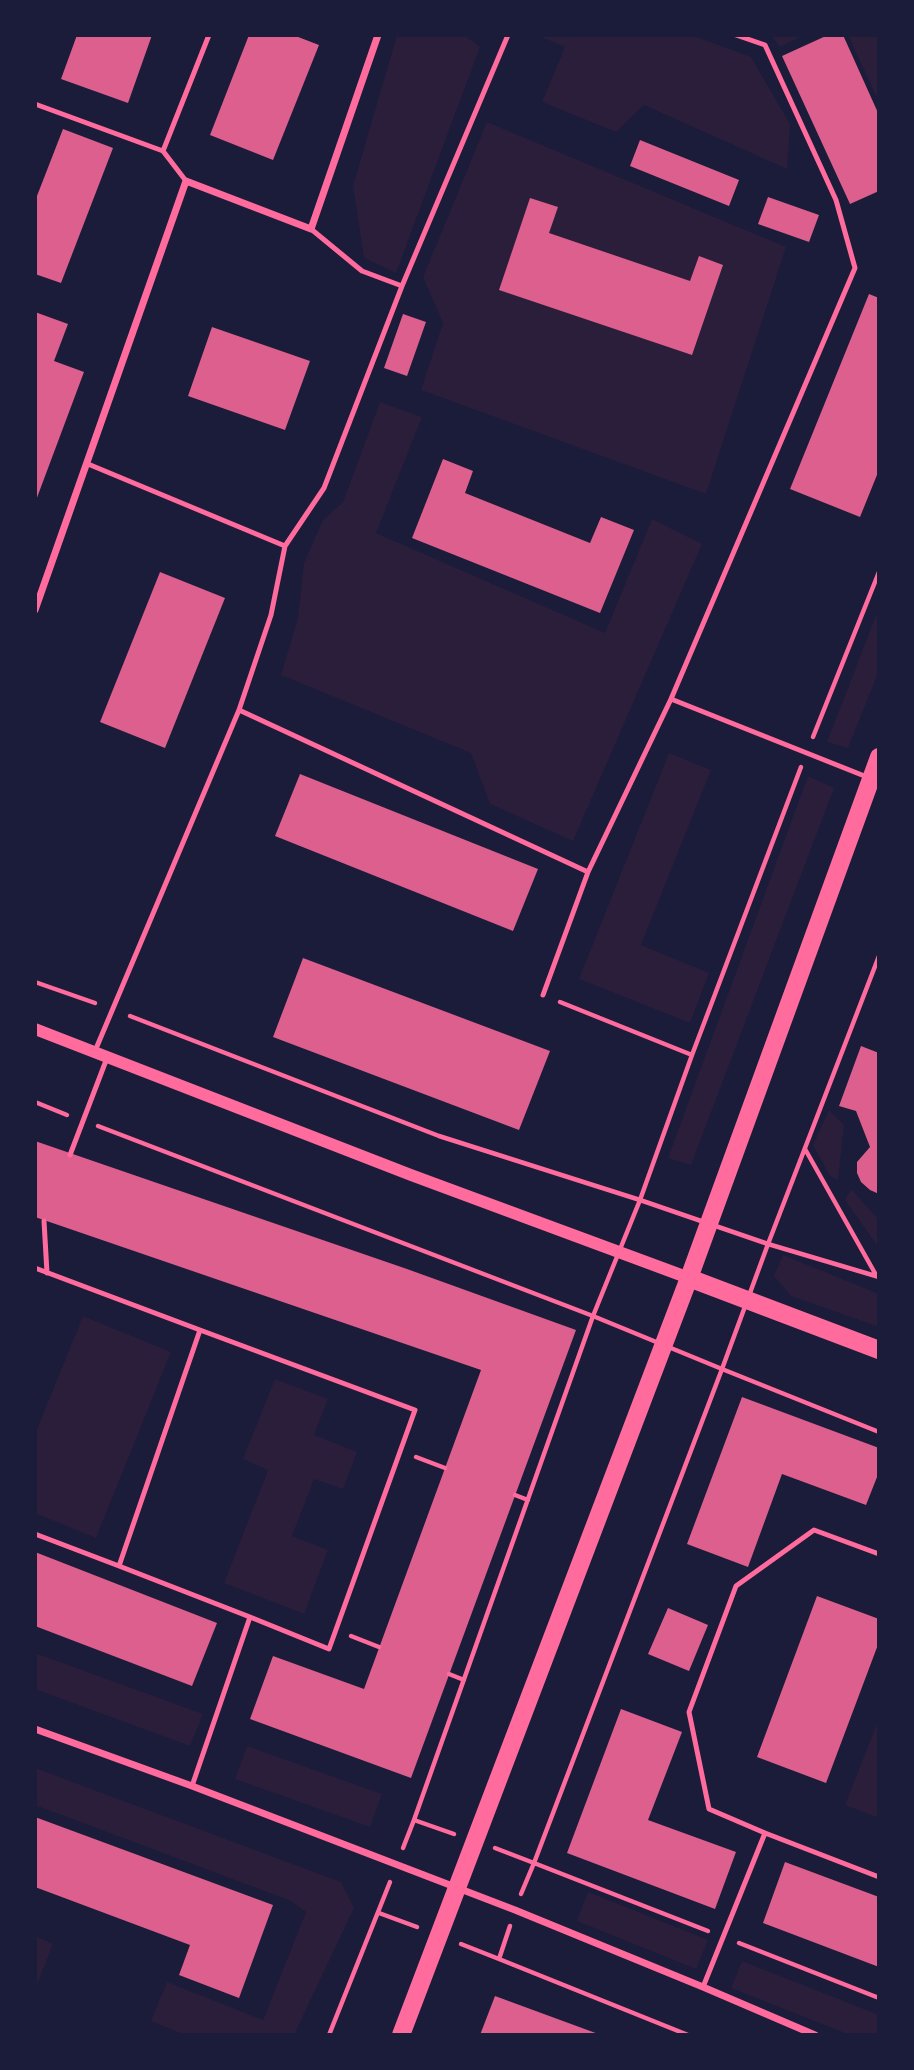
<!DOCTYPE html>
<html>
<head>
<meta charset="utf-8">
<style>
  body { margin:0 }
  #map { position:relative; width:914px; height:2070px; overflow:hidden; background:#1b1b3a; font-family:Ubuntu,sans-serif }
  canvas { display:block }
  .frame { position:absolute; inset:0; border:37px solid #1b1b3a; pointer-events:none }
</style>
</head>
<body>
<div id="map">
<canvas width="914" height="2070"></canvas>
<div class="frame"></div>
</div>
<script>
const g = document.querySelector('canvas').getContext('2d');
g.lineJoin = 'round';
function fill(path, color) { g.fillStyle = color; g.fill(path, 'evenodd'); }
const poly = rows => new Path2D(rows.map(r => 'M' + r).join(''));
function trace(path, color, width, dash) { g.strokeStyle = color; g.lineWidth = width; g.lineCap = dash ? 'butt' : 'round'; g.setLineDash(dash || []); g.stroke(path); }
fill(poly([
  [397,35,464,35,480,47,396,273,364,258,353,186],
  [537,35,691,35,751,57,790,124,787,169,644,105,616,132,542,102,565,47],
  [771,35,804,35,780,47],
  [848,35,879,35,879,102],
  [487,122,786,247,706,494,421,390,443,323,423,277],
  [380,402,422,417,376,533,605,633,652,519,702,544,573,841,490,804,471,753,281,675,298,618,304,563,323,520,343,502],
  [879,608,879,671,848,748,827,742],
  [669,753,711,770,641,945,709,973,690,1023,579,979],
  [808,776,834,788,691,1165,668,1158],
  [829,1110,844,1125,838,1180,830,1176,813,1145],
  [851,1189,879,1220,879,1248,845,1200],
  [783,1255,879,1294,879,1327,791,1296,774,1276],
  [83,1316,171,1352,96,1538,35,1513,35,1434],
  [275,1379,328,1399,314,1435,357,1452,343,1489,314,1479,292,1536,328,1550,304,1614,224,1583,268,1470,243,1459],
  [35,1653,203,1714,190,1746,35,1689],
  [879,1718,879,1818,845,1805],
  [247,1746,382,1794,370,1827,235,1779],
  [35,1768,341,1882,354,1908,294,2035,185,2035,151,2021,167,1982,263,2020,306,1912,291,1901,35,1805],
  [588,1892,708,1940,696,1969,577,1921],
  [35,1936,53,1944,35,1989],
  [742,1961,879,2015,879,2035,850,2035,731,1988]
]), '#2a1e3b');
fill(poly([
  [77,35,152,35,128,103,61,79],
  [249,35,293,35,319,45,273,160,210,135],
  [828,35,843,35,879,115,879,191,850,204,782,56],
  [63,129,113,148,61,283,35,274,35,201],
  [640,140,739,180,729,206,630,166],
  [768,197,819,215,809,242,758,224],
  [530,198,558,207,549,233,690,281,699,256,723,265,692,355,499,290],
  [869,294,879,298,879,470,860,517,790,489],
  [35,312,68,324,54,361,84,372,35,503],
  [403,314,426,322,407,376,384,368],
  [212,327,310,361,285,430,188,396],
  [443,459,473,471,465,493,590,543,601,517,634,530,600,613,412,538],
  [160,572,225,598,165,748,100,722],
  [300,774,538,869,513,931,275,836],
  [303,958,550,1051,519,1130,273,1037],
  [861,1046,879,1053,879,1194,870,1190,861,1182,857,1173,857,1162,870,1147,856,1111,839,1106],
  [35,1141,407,1269,576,1330,411,1778,250,1719,273,1656,364,1689,481,1370,35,1217],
  [742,1397,879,1448,879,1472,866,1505,782,1474,748,1567,687,1544],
  [35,1552,217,1623,192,1686,35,1626],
  [817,1596,879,1619,879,1642,826,1783,757,1757],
  [668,1608,708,1625,689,1671,648,1654],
  [621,1709,682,1732,648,1820,736,1852,715,1909,567,1853],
  [35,1817,273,1905,239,1998,179,1975,190,1945,35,1887],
  [785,1862,879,1897,879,1967,763,1923],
  [495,1996,601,2035,480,2035]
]), '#dd5f8e');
trace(poly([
  [813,737,879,572],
  [879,956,768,1244,879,1277],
  [35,982,95,1003],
  [130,1016,439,1136,640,1200,692,1055,560,1002],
  [692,1055,801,767],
  [35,1102,67,1115],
  [98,1126,593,1316,414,1820],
  [805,1149,876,1275],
  [640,1200,768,1244,722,1369,593,1316,640,1200],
  [416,1457,445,1468],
  [515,1495,528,1500],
  [351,1636,379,1647],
  [449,1674,464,1680],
  [403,1848,414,1820,454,1834],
  [495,1848,534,1863,521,1894],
  [379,1913,417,1927],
  [708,1931,534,1863,722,1369,879,1432],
  [739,1943,879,1998],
  [461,1944,499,1959,510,1926],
  [499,1959,688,2035],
  [329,2035,390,1882]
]), '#ff6b9d', 4.5);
trace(poly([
  [35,104,163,151,186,181],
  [163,151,209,35],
  [311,229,362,271,402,286],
  [88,464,285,546],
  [671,699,867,777],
  [239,710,588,872],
  [543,995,588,872,671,699,855,268,836,200,765,45,736,35],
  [95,1051,239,710,271,615,285,546,324,488,402,286,508,35],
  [70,1155,107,1058],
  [44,1221,47,1273],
  [35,1268,200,1330,119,1566,250,1617,192,1786],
  [200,1330,415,1410,329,1649,250,1617],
  [35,1534,119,1566],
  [765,1833,879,1877],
  [703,1987,765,1833,709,1809,689,1712,736,1586,814,1530,879,1554]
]), '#ff6b9d', 5);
trace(poly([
  [35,610,186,181,311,229,378,35],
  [35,1729,192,1786,515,1910,703,1987,815,2035]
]), '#ff6b9d', 7);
trace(poly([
  [35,1029,411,1175,689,1278]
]), '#ff6b9d', 12);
trace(poly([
  [689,1278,879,1350],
  [401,2035,689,1278,879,757]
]), '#ff6b9d', 18);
</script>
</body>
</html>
